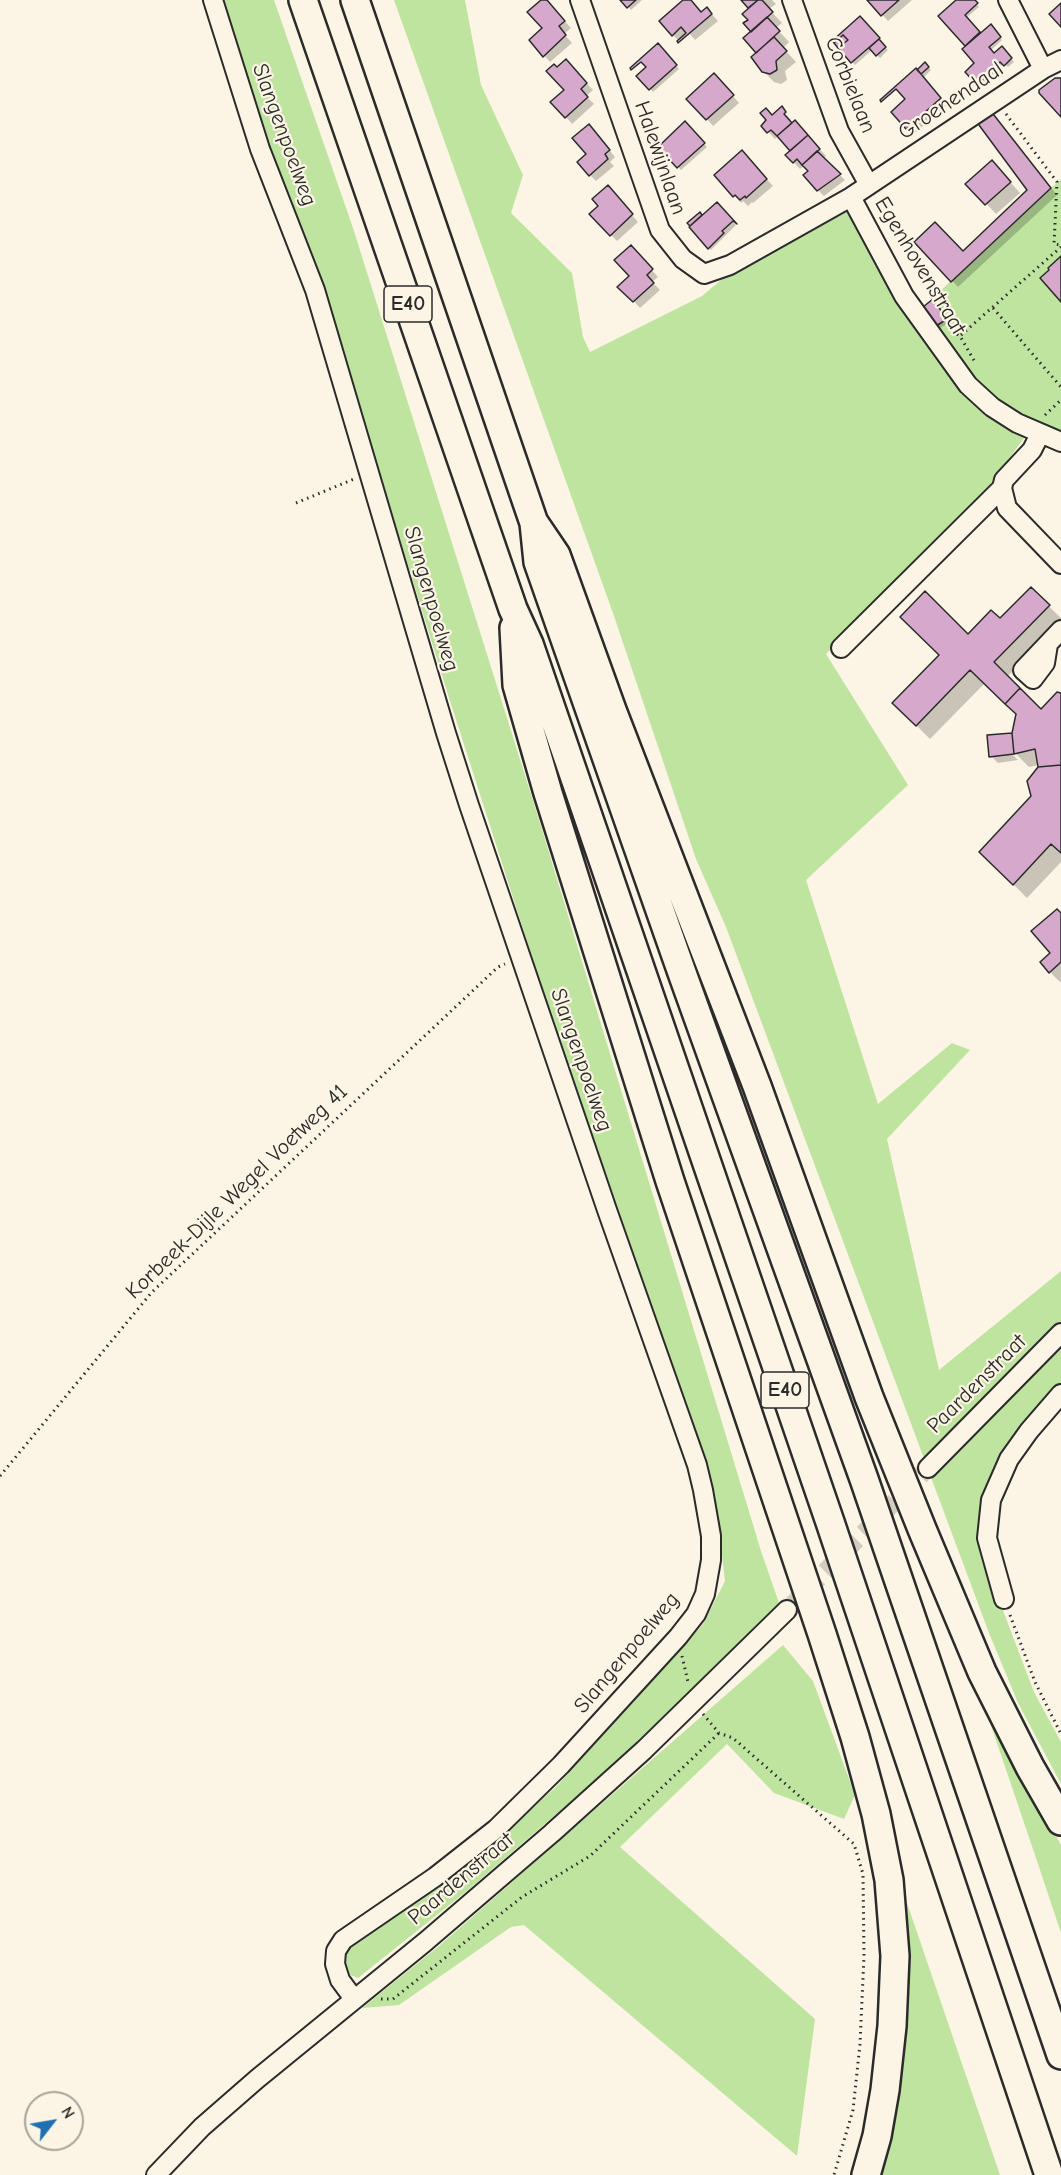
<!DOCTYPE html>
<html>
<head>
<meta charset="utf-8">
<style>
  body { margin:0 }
  #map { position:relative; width:1061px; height:2175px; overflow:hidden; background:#fcf5e5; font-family:"Comic Neue",sans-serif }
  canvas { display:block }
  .north { position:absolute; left:24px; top:2091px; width:60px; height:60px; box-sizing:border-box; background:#fcf5e5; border:2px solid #a8a49b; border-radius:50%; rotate:59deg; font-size:16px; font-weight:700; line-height:24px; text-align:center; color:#2b2b2b }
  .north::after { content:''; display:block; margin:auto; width:21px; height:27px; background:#1f6fb2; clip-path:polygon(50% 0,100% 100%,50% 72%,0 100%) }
</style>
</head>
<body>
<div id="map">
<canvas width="1061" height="2175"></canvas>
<div class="north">N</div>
</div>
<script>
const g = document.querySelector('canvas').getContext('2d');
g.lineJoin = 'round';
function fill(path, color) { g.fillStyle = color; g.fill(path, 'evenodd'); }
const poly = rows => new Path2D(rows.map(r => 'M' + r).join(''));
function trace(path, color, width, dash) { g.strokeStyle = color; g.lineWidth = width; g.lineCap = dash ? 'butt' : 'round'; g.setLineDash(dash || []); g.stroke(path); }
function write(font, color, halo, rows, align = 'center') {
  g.font = font + ' "Comic Neue",sans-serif'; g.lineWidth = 4.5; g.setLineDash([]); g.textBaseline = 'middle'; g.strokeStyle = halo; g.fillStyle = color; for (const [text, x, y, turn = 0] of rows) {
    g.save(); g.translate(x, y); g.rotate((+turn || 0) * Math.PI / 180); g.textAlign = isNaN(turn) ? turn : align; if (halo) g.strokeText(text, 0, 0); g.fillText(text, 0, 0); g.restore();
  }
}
fill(poly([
  [222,0,274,0,353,228,540,823,761,1551,779,1603,619,1760,468,1890,358,1978,348,1974,343,1964,347,1948,457,1873,555,1788,703,1624,725,1581,715,1494,594,1150,451,704,307,240,269,149],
  [394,0,465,0,481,85,523,175,511,213,572,273,583,337,590,352,702,296,733,270,849,211,897,301,960,392,986,414,1024,438,989,486,826,654,908,785,806,880,878,1104,952,1043,970,1050,887,1139,939,1370,1061,1271,1061,1398,1003,1456,979,1516,988,1571,1034,1692,1061,1742,1061,1784,1018,1703,989,1633,726,927,696,859,614,616],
  [1061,179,1061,435,1043,428,997,400,974,380,923,307],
  [783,1645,813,1681,855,1795,844,1819,774,1793,727,1744,620,1847,815,2019,797,2156,524,1925,511,1927,399,2005,362,2008,439,1946],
  [983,1702,1061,1845,1061,1933,1035,1855],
  [907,1903,1000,2175,876,2175,906,1997]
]), '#bee49f');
fill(poly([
  [543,0,551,6,571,28,564,34,572,43,550,62,544,55],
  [622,0,642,0,631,10],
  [685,0,689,0,702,14,707,9,718,21,695,40,689,33,679,41,673,35],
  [743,0,772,0,776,4,769,9,782,23,776,28,789,42,783,48,796,62,785,71,787,80,781,84,774,82,763,71,750,20,751,8],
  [869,0,912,0,888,21],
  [958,0,973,0,979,7,966,18,981,34,989,26,1002,40,990,51,994,55,1002,48,1014,62,1008,67,1004,63,981,87,967,72,977,63,967,46,940,16],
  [860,18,888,50,880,58,872,50,855,65,834,41],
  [658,45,679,69,653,92,638,76,648,67],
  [925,64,931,70,923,78,947,105,914,134,907,128,907,100,917,72],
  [572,68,593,90,586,96,594,104,572,124,566,117,566,91,557,69],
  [721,82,739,103,713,126,707,119],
  [781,109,791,120,789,121,801,129,826,156,823,159,845,180,824,196,818,190,810,171,805,165,800,169,787,155,792,151,778,136,775,139,763,126],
  [990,112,1057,195,958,287,916,242,963,253,1029,190],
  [685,124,707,147,681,170,660,147],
  [595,133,615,157,610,162,614,166,596,181,590,175,588,154],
  [748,159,773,186,753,203,752,202,748,206,743,201,741,203,716,175],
  [1002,173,1020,193,996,214,968,184],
  [613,194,638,222,617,241,591,214],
  [717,204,736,225,711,250,689,223,700,214,702,217],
  [638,254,658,277,652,282,660,290,640,308,620,286,631,277],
  [935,303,948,323,940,328,925,308],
  [1031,589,1061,618,1061,621,1007,677,1041,711,1061,695,1061,862,1027,898,981,852,1032,797,1039,765,1029,767,1014,752,1010,752,1018,760,998,763,991,756,1013,734,1018,714,985,683,930,739,894,703,968,636,1000,620],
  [1061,914,1061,981,1060,982,1050,972,1052,954]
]), '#0003');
const building = poly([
  [541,0,547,0,565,21,559,26,566,35,543,57,529,40,542,28,527,12,541,0],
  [620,0,636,0,627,8,620,0],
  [683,0,691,0,701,12,707,7,712,14,678,43,677,41,686,33,681,27,672,36,659,21,683,0],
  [741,0,758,0,748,8,741,0],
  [758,0,762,0,773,12,751,32,743,23,748,20,742,14,758,0],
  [867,0,899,0,881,16,867,0],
  [956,0,975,0,978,3,965,15,980,32,965,46,938,16,956,0],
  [1061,3,1061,27,1049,14,1061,3],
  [860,16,880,38,851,63,838,48,848,40,843,35,834,43,832,41,860,16],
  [767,17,780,31,756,53,743,38,767,17],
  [991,24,1001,37,989,47,994,53,1002,46,1012,58,1004,66,1000,62,977,85,965,72,974,63,962,49,991,24],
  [843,35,848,40,838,48,834,43,843,35],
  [774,37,787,51,776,61,777,70,770,74,762,72,751,57,774,37],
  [879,39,886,47,876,56,869,48,879,39],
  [658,43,677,65,649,90,636,76,646,67,641,62,631,70,630,68,658,43],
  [566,59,587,83,581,89,588,97,565,118,550,102,564,90,546,71,554,64,557,67,566,59],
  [925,62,929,67,921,74,917,70,925,62],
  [916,68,941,98,906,129,891,112,905,99,896,89,881,102,880,100,916,68],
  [714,73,734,95,706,120,686,99,714,73],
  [1055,78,1061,78,1061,117,1039,93,1039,90,1055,78],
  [782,106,786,112,784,114,792,123,777,136,771,130,767,133,761,126,766,120,760,113,766,108,772,115,782,106],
  [990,110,1051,188,951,282,914,242,935,222,963,251,1027,190,976,121,990,110],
  [795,120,808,135,790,151,777,136,795,120],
  [685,121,705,143,677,168,658,147,685,121],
  [589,124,610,150,605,154,608,159,589,176,577,162,586,154,572,138,589,124],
  [808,135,820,149,802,165,797,159,793,163,785,155,808,135],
  [742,150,767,179,746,198,745,196,740,200,735,195,733,197,714,175,742,150],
  [817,151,841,174,817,191,803,175,808,171,802,165,817,151],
  [992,160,1011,182,985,205,965,184,992,160],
  [608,185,633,214,610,236,589,214,598,206,592,199,608,185],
  [717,202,737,224,733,221,722,231,724,233,708,249,689,227,717,202],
  [700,212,702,215,690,226,687,223,700,212],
  [631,245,653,269,647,275,654,283,633,302,617,287,629,276,614,260,631,245],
  [1061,256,1061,302,1040,278,1049,270,1048,268,1061,256],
  [933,299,947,319,936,326,923,307,933,299],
  [1031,587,1050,605,994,662,1020,688,1005,704,970,670,916,726,892,703,939,655,900,617,925,591,968,634,991,610,1000,618,1031,587],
  [1020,688,1041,709,1057,692,1061,693,1061,765,1038,767,1035,749,1014,754,1012,733,1016,714,1005,704,1020,688],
  [1012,733,1014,754,989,757,987,735,1012,733],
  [1061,765,1061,853,1051,844,1013,885,979,852,1031,796,1027,781,1038,767,1061,765],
  [1057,909,1061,913,1061,962,1049,973,1040,962,1050,953,1031,931,1057,909]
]);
fill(building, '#d6a9cc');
trace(building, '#2b2b2b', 1.5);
trace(poly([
  [787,1610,928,1468]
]), '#d2cdc0', 18, [18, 9]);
const minor = poly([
  [213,0,260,149,315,290,446,733,469,805,607,1210,697,1465,703,1490,711,1536,711,1560,705,1594,696,1614,678,1637,561,1765,496,1829,435,1877,343,1940,336,1951,335,1964,340,1980,354,1999],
  [580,0,660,230,683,259,704,274,730,265,851,197,1043,69,1061,60],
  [792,0,839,131,869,185],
  [1008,0,1043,69],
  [851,197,904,296,968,385,992,407,1017,423,1061,442],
  [1040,434,1032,450,1004,480,1002,488,1007,508,1061,564],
  [1048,644,1045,663,1033,679,1023,670,1061,630],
  [841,648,1002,488],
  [928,1468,1061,1333],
  [1004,1599,987,1538,991,1500,1009,1459,1029,1431,1061,1394],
  [156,2175,202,2127,257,2079,425,1942,552,1833,644,1750,787,1610]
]);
const highway = poly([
  [303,0,513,609,529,644,830,1522,1049,2175],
  [355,0,534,523,538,562,681,970,864,1479,1061,2055],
  [535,524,556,555,612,710,757,1086,869,1397,922,1529,982,1672,1030,1767,1061,1821],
  [514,628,517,685,548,793,670,1181,822,1634,855,1737,876,1814,889,1880,895,1956,892,2026,885,2090,877,2136,866,2175]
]);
trace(minor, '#2b2b2b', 22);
trace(highway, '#2b2b2b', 32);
trace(poly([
  [1006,114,1057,182,1054,244,1061,245],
  [993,308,1061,387],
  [952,331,960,336,976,364],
  [961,335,1061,247],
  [1045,415,1061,400],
  [296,503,354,479],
  [0,1476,152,1292,498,967,505,964],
  [1010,1615,1035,1682,1061,1734],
  [682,1656,688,1682],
  [703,1714,719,1733,733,1738,854,1844,863,1874,864,1956,860,2044,853,2110,834,2175],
  [381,1999,393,1999,522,1897,590,1856,719,1733]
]), '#2b2b2b', 3, [1.5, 4.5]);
trace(minor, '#fcf5e5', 18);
trace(highway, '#fcf5e5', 27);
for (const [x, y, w] of [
  [408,304,48],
  [785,1390,48]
]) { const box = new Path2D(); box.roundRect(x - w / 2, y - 18, w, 36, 4.5); g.fillStyle = '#fcf5e5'; g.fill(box); trace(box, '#2b2b2b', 1.5); }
write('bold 21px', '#2b2b2b', null, [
  ["E40",408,304],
  ["E40",785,1390]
]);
write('22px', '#2b2b2b', '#fcf5e5', [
  ["Corbielaan",850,85,68],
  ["Groenendaal",951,101,-34],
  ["Slangenpoelweg",284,135,70],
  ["Halewijnlaan",660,158,71],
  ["Egenhovenstraat",920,266,59],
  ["Slangenpoelweg",431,599,74],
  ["Slangenpoelweg",581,1060,71],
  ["Korbeek-Dijle Wegel Voetweg 41",237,1192,-44],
  ["Paardenstraat",977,1384,-45],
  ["Slangenpoelweg",627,1653,-50],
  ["Paardenstraat",461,1879,-40]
]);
</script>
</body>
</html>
